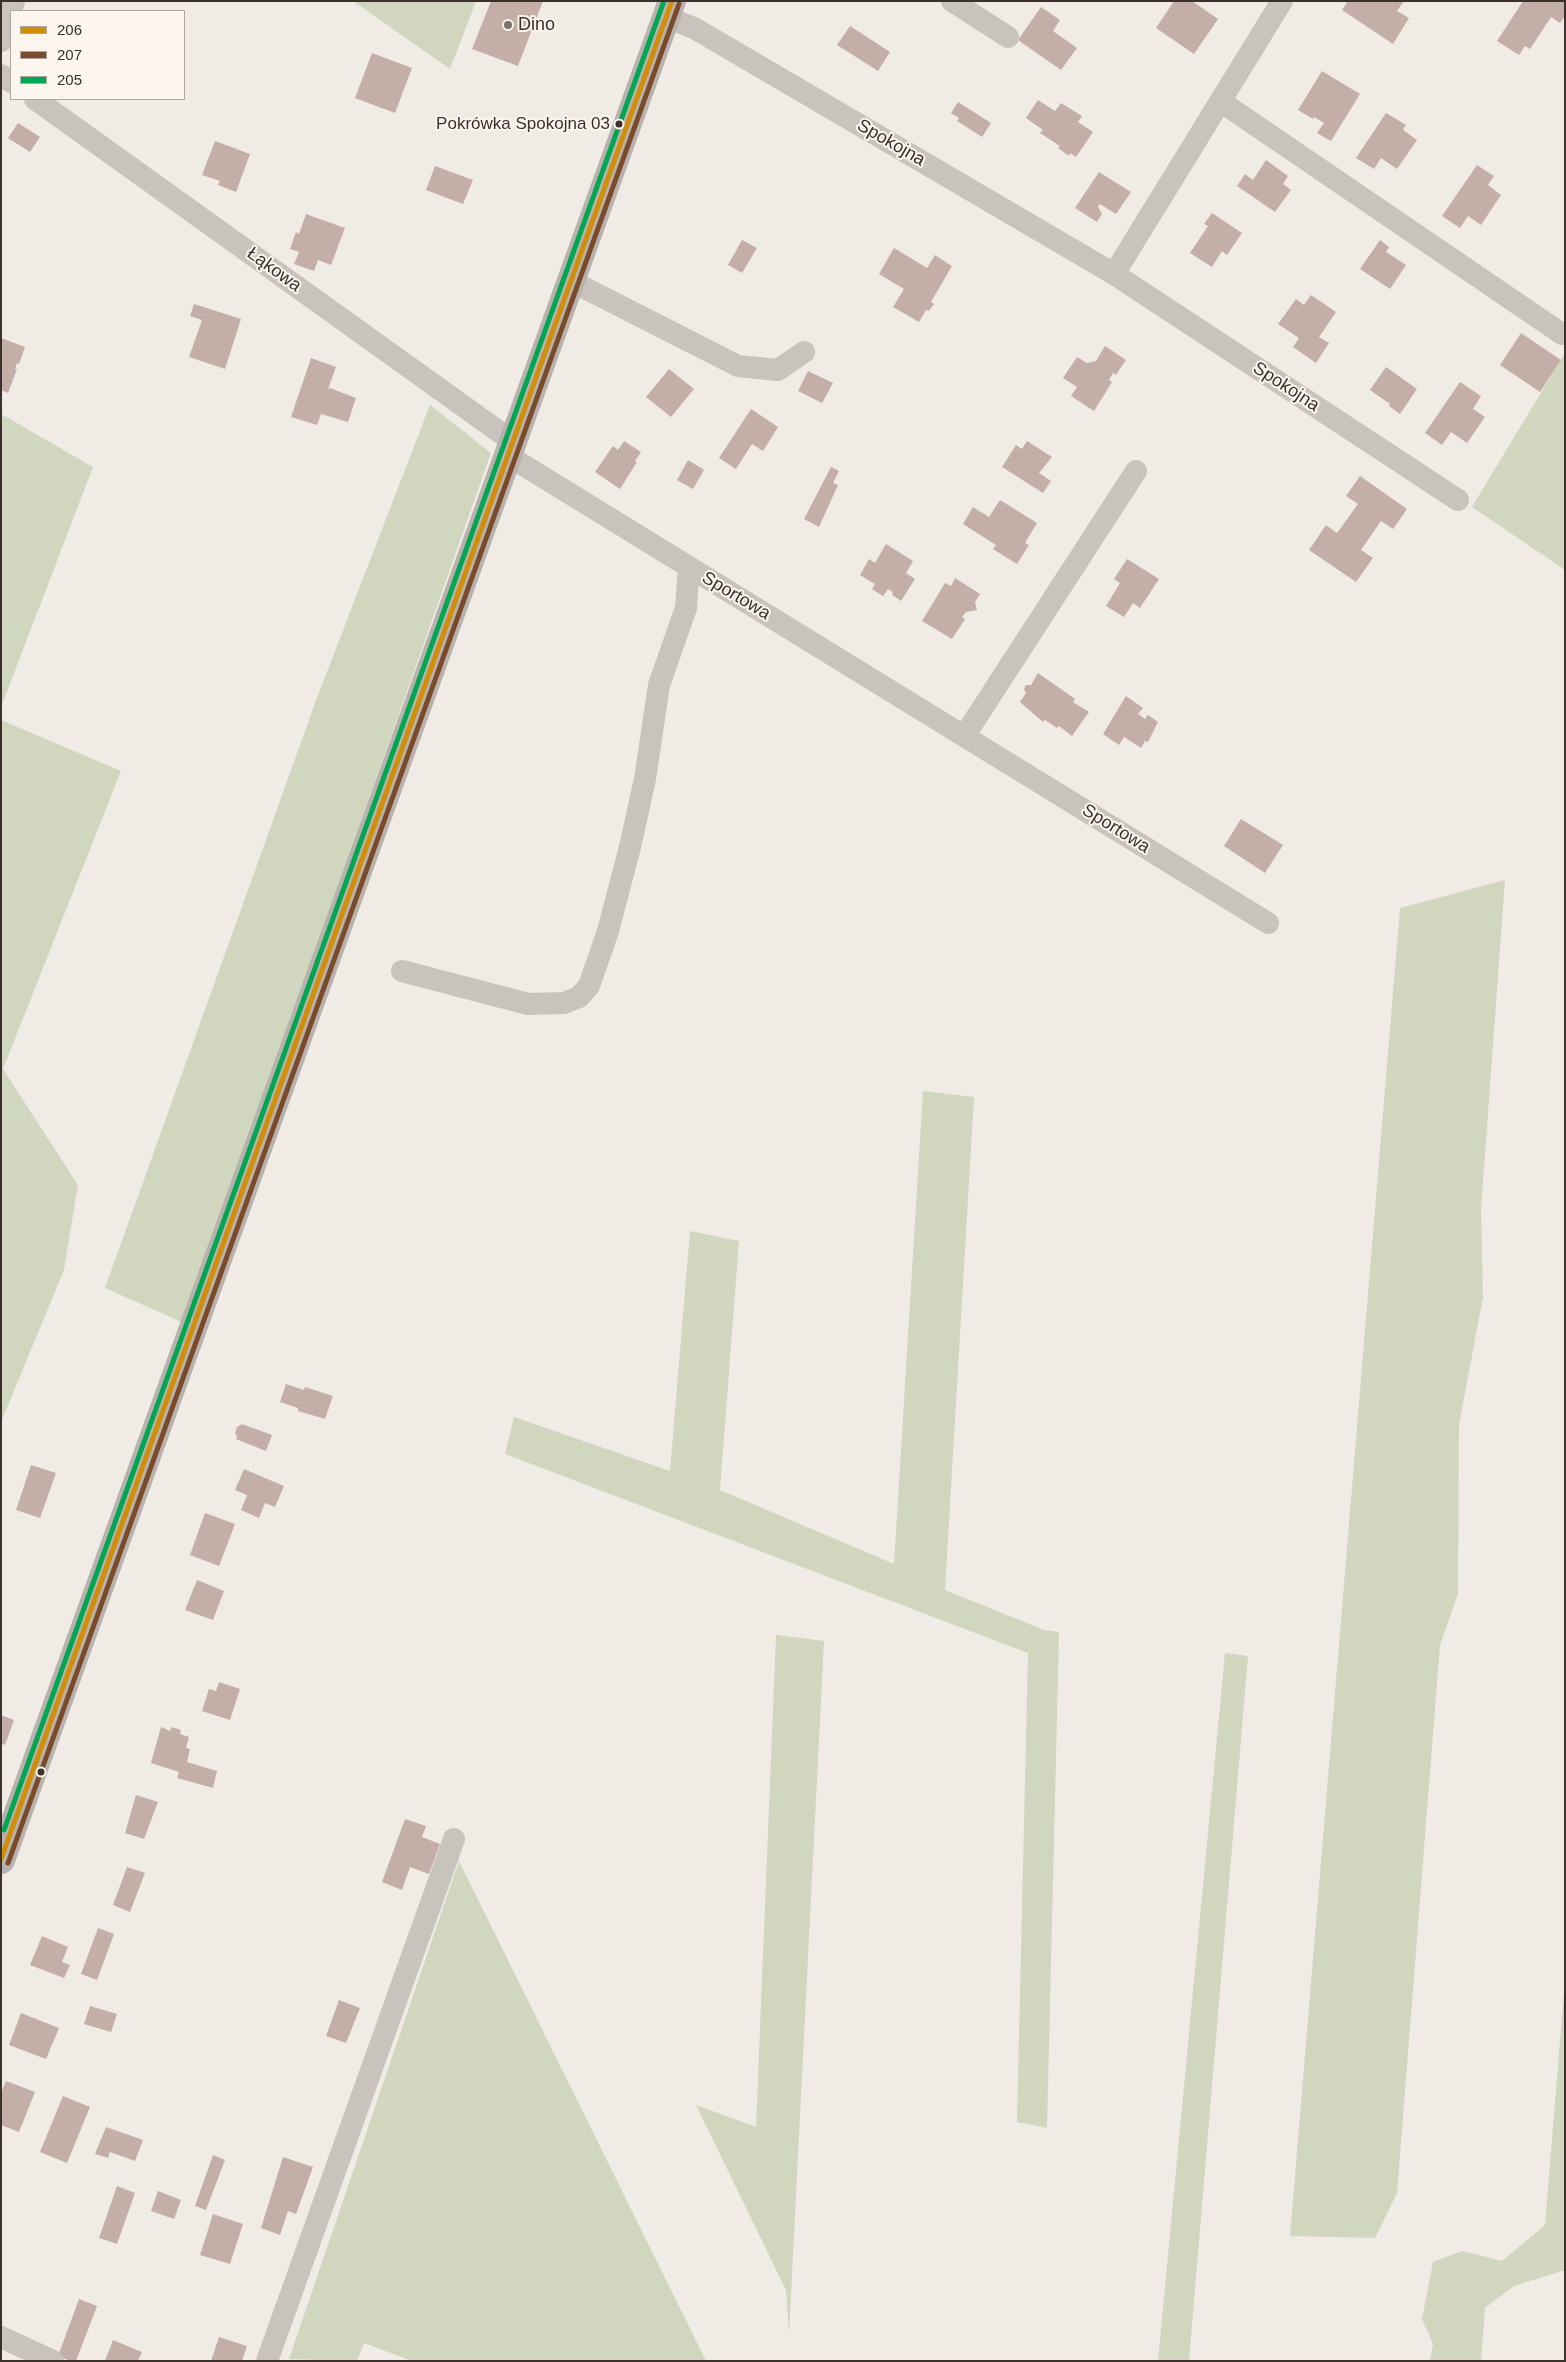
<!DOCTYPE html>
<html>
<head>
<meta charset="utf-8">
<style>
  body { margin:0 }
  #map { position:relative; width:1566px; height:2362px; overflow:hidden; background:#f0ebe5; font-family:Arial,sans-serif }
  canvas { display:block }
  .frame { position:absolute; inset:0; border:2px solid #3b302b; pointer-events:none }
  .legend { position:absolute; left:10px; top:10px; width:175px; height:90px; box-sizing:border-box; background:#fbf5ee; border:1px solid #aea6a0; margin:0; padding:6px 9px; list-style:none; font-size:15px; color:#3b302b }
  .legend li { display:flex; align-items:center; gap:10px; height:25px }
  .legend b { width:25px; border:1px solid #aea6a0 }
</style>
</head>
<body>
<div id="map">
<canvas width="1566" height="2362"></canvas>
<div class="frame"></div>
<ul class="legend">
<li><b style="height:6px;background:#d18e09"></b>206</li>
<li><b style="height:6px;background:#7a4b2a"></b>207</li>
<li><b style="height:6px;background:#00a651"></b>205</li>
</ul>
</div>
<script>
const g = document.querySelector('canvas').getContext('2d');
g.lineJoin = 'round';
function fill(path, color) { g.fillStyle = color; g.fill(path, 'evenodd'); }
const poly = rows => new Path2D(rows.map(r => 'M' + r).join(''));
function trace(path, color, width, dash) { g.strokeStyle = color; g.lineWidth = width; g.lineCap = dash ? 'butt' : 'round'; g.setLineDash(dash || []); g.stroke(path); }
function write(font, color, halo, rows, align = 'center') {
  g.font = font + ' Arial,sans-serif'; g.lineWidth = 4; g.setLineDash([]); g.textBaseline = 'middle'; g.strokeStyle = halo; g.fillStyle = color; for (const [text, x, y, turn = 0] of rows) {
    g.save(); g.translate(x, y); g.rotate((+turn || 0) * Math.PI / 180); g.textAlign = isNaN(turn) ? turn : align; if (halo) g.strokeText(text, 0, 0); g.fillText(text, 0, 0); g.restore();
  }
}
fill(poly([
  [353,1,476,1,450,69],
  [1565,353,1565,570,1472,507],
  [430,405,491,453,184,1323,105,1288,318,695],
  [1,414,93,467,1,707],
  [1,720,121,771,3,1069,78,1185,64,1270,1,1422],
  [1505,880,1481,1209,1483,1297,1459,1425,1458,1594,1440,1645,1397,2193,1375,2238,1290,2236,1400,908],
  [923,1091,974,1097,945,1590,1044,1630,1059,1632,1047,2128,1017,2122,1028,1653,505,1454,514,1417,670,1471,690,1231,739,1241,720,1490,894,1564],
  [776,1635,824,1641,789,2333,786,2290,696,2105,756,2127],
  [1225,1653,1248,1656,1189,2361,1158,2361],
  [459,1861,706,2361,412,2361,364,2343,357,2361,289,2359],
  [1565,1979,1565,2270,1514,2286,1485,2308,1481,2361,1430,2361,1433,2344,1422,2319,1433,2262,1462,2251,1502,2261,1545,2225]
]), '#d1d6bf');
fill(poly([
  [491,1,543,1,518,66,472,49],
  [1174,1,1192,1,1218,19,1194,54,1156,28],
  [1348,1,1404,1,1397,11,1409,18,1393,44,1342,10],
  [1523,1,1565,1,1565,16,1560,23,1551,17,1530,49,1525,46,1519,55,1497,41],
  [1041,7,1060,20,1053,31,1077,48,1061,70,1018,40],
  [850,26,890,52,878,71,837,45],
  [372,53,412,68,395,113,355,98],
  [1322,71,1360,94,1331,141,1317,133,1324,123,1314,117,1313,119,1298,110],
  [1038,100,1055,111,1061,103,1082,116,1078,122,1093,132,1076,157,1070,153,1069,156,1058,148,1060,146,1040,133,1043,130,1026,118],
  [958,102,991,123,982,137,957,121,959,118,951,113],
  [1386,113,1406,125,1403,130,1417,140,1397,169,1381,158,1374,169,1356,158],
  [18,123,40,137,30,152,8,138],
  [215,141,250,154,236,192,218,185,220,181,202,175],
  [1266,160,1288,176,1283,184,1291,190,1275,212,1237,186,1245,174,1253,180],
  [1477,165,1494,176,1488,185,1501,195,1481,225,1468,216,1460,228,1442,216],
  [435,166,473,180,463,204,426,190],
  [1099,172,1131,192,1116,214,1100,204,1098,207,1102,214,1097,222,1075,208],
  [1212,213,1242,233,1227,255,1222,251,1212,267,1190,253,1208,226,1204,224],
  [306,214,345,228,331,265,318,260,314,271,294,264,299,252,290,249,296,232,299,234],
  [742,240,757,248,742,273,728,265],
  [1380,240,1389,247,1386,252,1406,265,1390,289,1360,269],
  [894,248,927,268,935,255,952,266,931,302,934,304,929,311,926,310,919,322,893,307,904,289,879,274],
  [1311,295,1336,312,1319,337,1329,343,1316,363,1293,347,1299,338,1278,324,1296,299,1304,305],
  [194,304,241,319,225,369,189,357,202,320,190,316],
  [1521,333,1561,360,1540,392,1500,365],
  [1,338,25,347,19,364,17,363,15,369,17,369,8,393,1,390],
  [1105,346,1126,360,1116,375,1113,373,1109,380,1112,382,1094,411,1071,396,1077,387,1063,378,1077,357,1087,363,1096,361],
  [311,358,336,367,328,389,330,388,356,398,348,422,321,414,317,425,291,417],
  [1386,367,1417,389,1400,414,1389,406,1390,404,1370,390],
  [669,369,694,389,671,417,646,397],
  [808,371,833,383,822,403,798,391],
  [1460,382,1481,396,1473,409,1485,417,1467,443,1451,432,1442,445,1425,433],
  [751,409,778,427,763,451,752,444,736,469,719,458],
  [624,441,641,452,635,461,637,462,620,489,595,472,613,446,618,450],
  [1027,441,1052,457,1039,473,1051,481,1043,493,1002,467,1016,445,1022,449],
  [688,460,704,470,693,489,677,480],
  [831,467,839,471,833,483,838,485,819,527,804,519],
  [1360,476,1407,509,1393,529,1381,521,1361,550,1373,558,1356,582,1309,550,1326,525,1337,533,1358,504,1346,496],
  [1000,500,1037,523,1025,543,1029,545,1017,564,993,549,996,545,963,524,973,507,989,517],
  [886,544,913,561,906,573,915,579,901,601,892,595,893,592,888,589,883,596,872,589,875,584,860,575,869,559,875,563],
  [1127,559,1159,579,1140,608,1133,603,1124,617,1106,606,1120,583,1114,579],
  [955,578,980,594,975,602,977,610,966,612,962,617,965,619,952,639,922,621,945,583,951,586],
  [1038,673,1075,699,1073,702,1089,712,1072,736,1059,726,1057,728,1045,720,1043,722,1020,702,1026,693,1024,689,1026,685,1031,685],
  [1126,696,1143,708,1138,714,1145,719,1148,715,1158,722,1148,742,1145,741,1141,748,1124,737,1119,745,1103,734],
  [1241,819,1283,845,1265,873,1224,846],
  [286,1384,304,1390,305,1387,333,1396,325,1419,298,1411,298,1408,280,1402],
  [242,1424,272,1435,266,1451,236,1439,237,1436,235,1433,237,1427],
  [31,1465,56,1473,40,1518,16,1510],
  [244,1469,284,1486,275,1507,265,1503,259,1518,241,1510,247,1495,235,1490],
  [205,1513,235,1524,219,1566,190,1555],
  [197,1580,224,1591,213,1620,185,1610],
  [219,1682,240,1689,230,1720,202,1711,209,1689,216,1691],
  [1,1715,14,1720,5,1745,1,1743],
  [161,1727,170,1731,172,1727,181,1730,180,1734,189,1737,186,1748,190,1749,187,1762,217,1771,213,1788,177,1778,179,1772,151,1763],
  [136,1795,158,1802,144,1839,125,1833],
  [405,1819,426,1826,422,1837,440,1844,429,1874,410,1867,402,1890,382,1882],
  [127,1867,145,1873,130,1912,113,1905],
  [98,1928,114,1934,97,1980,81,1974],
  [42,1936,68,1947,62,1962,70,1965,64,1978,30,1965],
  [339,2000,360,2008,346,2043,326,2036],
  [90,2006,117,2014,111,2032,84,2024],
  [21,2013,59,2028,46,2059,9,2045],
  [6,2081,35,2092,19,2132,1,2125,1,2093],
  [63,2096,90,2107,67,2163,40,2152],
  [106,2127,143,2140,135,2161,110,2152,108,2158,95,2154],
  [213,2155,225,2160,206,2210,195,2206],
  [283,2157,313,2167,296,2214,288,2211,280,2235,261,2228],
  [117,2186,135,2193,117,2244,99,2238],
  [158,2191,181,2200,174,2219,151,2211],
  [213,2214,243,2224,230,2264,200,2255],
  [79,2299,97,2306,76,2361,70,2361,58,2356],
  [219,2337,247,2346,242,2361,211,2361],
  [113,2340,142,2352,138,2361,105,2361]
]), '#c3afa7');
trace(poly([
  [952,1,1008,37],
  [666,17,694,28,1114,274,1458,500],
  [1,41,14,1],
  [1,75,11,82],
  [35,99,512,441],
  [1220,101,1562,334],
  [1114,274,1282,1],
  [571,281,738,366,778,370,804,352],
  [507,455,1268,923],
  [965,735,1136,471],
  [402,971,528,1004,564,1003,579,997,589,986,608,931,630,847,645,779,659,685,686,608,689,567],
  [1,2337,53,2361],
  [267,2361,454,1839]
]), '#c9c3be', 22);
trace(poly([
  [1,1860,672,1]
]), '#b8b1ad', 28);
trace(poly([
  [1,1859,672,1]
]), '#d18e09', 5);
trace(poly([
  [8,1863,679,4]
]), '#7a4b2a', 5);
trace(poly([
  [4,1830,664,1]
]), '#00a651', 5);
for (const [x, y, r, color] of [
  [508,25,5,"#7a716c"],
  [619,124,4.5,"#3b302b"],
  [41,1772,4.5,"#3b302b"]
]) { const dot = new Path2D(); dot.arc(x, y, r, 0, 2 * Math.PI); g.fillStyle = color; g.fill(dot); trace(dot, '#fbf5ee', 2); }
write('17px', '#3b302b', '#fbf5ee', [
  ["Pokrówka Spokojna 03",610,124]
], 'right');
write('18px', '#3b302b', '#fbf5ee', [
  ["Dino",518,25]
], 'left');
write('18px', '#3b302b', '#fbf5ee', [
  ["Spokojna",891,143,30],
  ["Łąkowa",274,270,36],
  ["Spokojna",1286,387,33],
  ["Sportowa",736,596,31],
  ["Sportowa",1116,829,32]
]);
</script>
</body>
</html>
